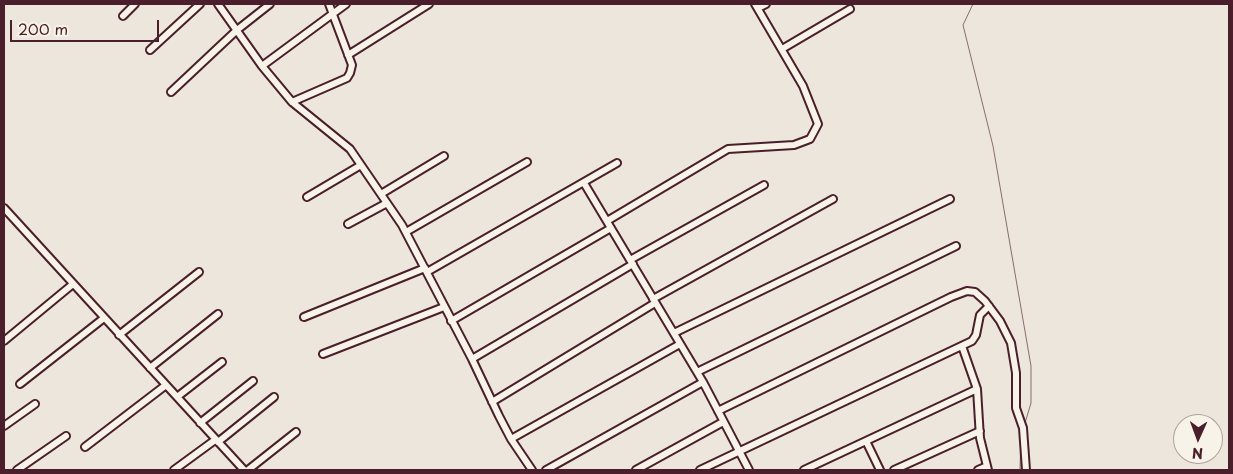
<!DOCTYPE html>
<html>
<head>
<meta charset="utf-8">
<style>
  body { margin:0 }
  #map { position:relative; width:1233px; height:474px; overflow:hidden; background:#ece6dd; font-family:"Playpen Sans",sans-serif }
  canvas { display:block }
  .frame { position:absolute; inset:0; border:5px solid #4a1f2b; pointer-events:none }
  .north { position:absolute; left:1173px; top:414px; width:50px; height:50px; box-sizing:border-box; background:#f7f3e8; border:1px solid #b29e9c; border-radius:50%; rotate:182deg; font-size:14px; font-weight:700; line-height:20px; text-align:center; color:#4a1f2b }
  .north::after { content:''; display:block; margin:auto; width:18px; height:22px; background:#4a1f2b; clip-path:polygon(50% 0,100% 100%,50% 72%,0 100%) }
  .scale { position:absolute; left:10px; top:20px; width:149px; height:22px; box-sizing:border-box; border:2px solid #4a1f2b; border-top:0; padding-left:6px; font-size:15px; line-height:18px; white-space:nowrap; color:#4a1f2b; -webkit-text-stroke:4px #f7f3e8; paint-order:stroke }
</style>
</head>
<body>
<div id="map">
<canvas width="1233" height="474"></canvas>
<div class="frame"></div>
<div class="north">N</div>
<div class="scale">200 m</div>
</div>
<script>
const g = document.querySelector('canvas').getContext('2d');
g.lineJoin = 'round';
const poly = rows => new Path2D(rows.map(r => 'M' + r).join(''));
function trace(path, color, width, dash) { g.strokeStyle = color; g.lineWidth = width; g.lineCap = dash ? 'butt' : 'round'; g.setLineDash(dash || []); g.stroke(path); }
trace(poly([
  [973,4,963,25,993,146,1031,366,1031,403,1025,423],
  [1020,470,1021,433]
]), '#896c6f', 1);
const minor = poly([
  [218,4,262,66,292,102,350,149,402,225,472,359,499,416,511,439,532,470],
  [758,8,766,4],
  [123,16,135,4],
  [782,49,850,9],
  [150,50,200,4],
  [348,55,429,4],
  [262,66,346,4],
  [171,92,237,30,270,4],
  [292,102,347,78,350,73,352,65,329,4],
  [584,183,703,382,749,470],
  [381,194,444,156],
  [307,197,361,165],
  [4,208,244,470],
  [607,221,728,149,794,145,810,139,818,124,803,86,755,4],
  [348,224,387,203],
  [406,232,527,162],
  [630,260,764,185],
  [427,272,617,163],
  [653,299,833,199],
  [304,317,425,268],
  [451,321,611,228],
  [674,333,950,199],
  [119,335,199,272],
  [4,341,73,284],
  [962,346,977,389,980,438,988,470],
  [323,354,444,307],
  [472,359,633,264],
  [150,368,218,314],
  [697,372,956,246],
  [20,384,104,318],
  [177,397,222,362],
  [492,402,655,303],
  [718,411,951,297,967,291,975,292,985,301,1000,321,1011,343,1016,373,1016,408,1023,428,1026,470],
  [200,423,253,381],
  [4,426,35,404],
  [511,439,680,344],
  [866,441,880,470],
  [218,442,274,397],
  [85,447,166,385],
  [17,470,66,436],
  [174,470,215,440],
  [248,470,296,432],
  [546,470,703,382],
  [636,470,723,422],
  [700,470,972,341,976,335,980,315,989,306],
  [804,470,977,389],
  [894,470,980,431],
  [978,470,987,466]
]);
trace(minor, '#4a1f2b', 10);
trace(minor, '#f7f3e8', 6);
</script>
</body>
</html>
